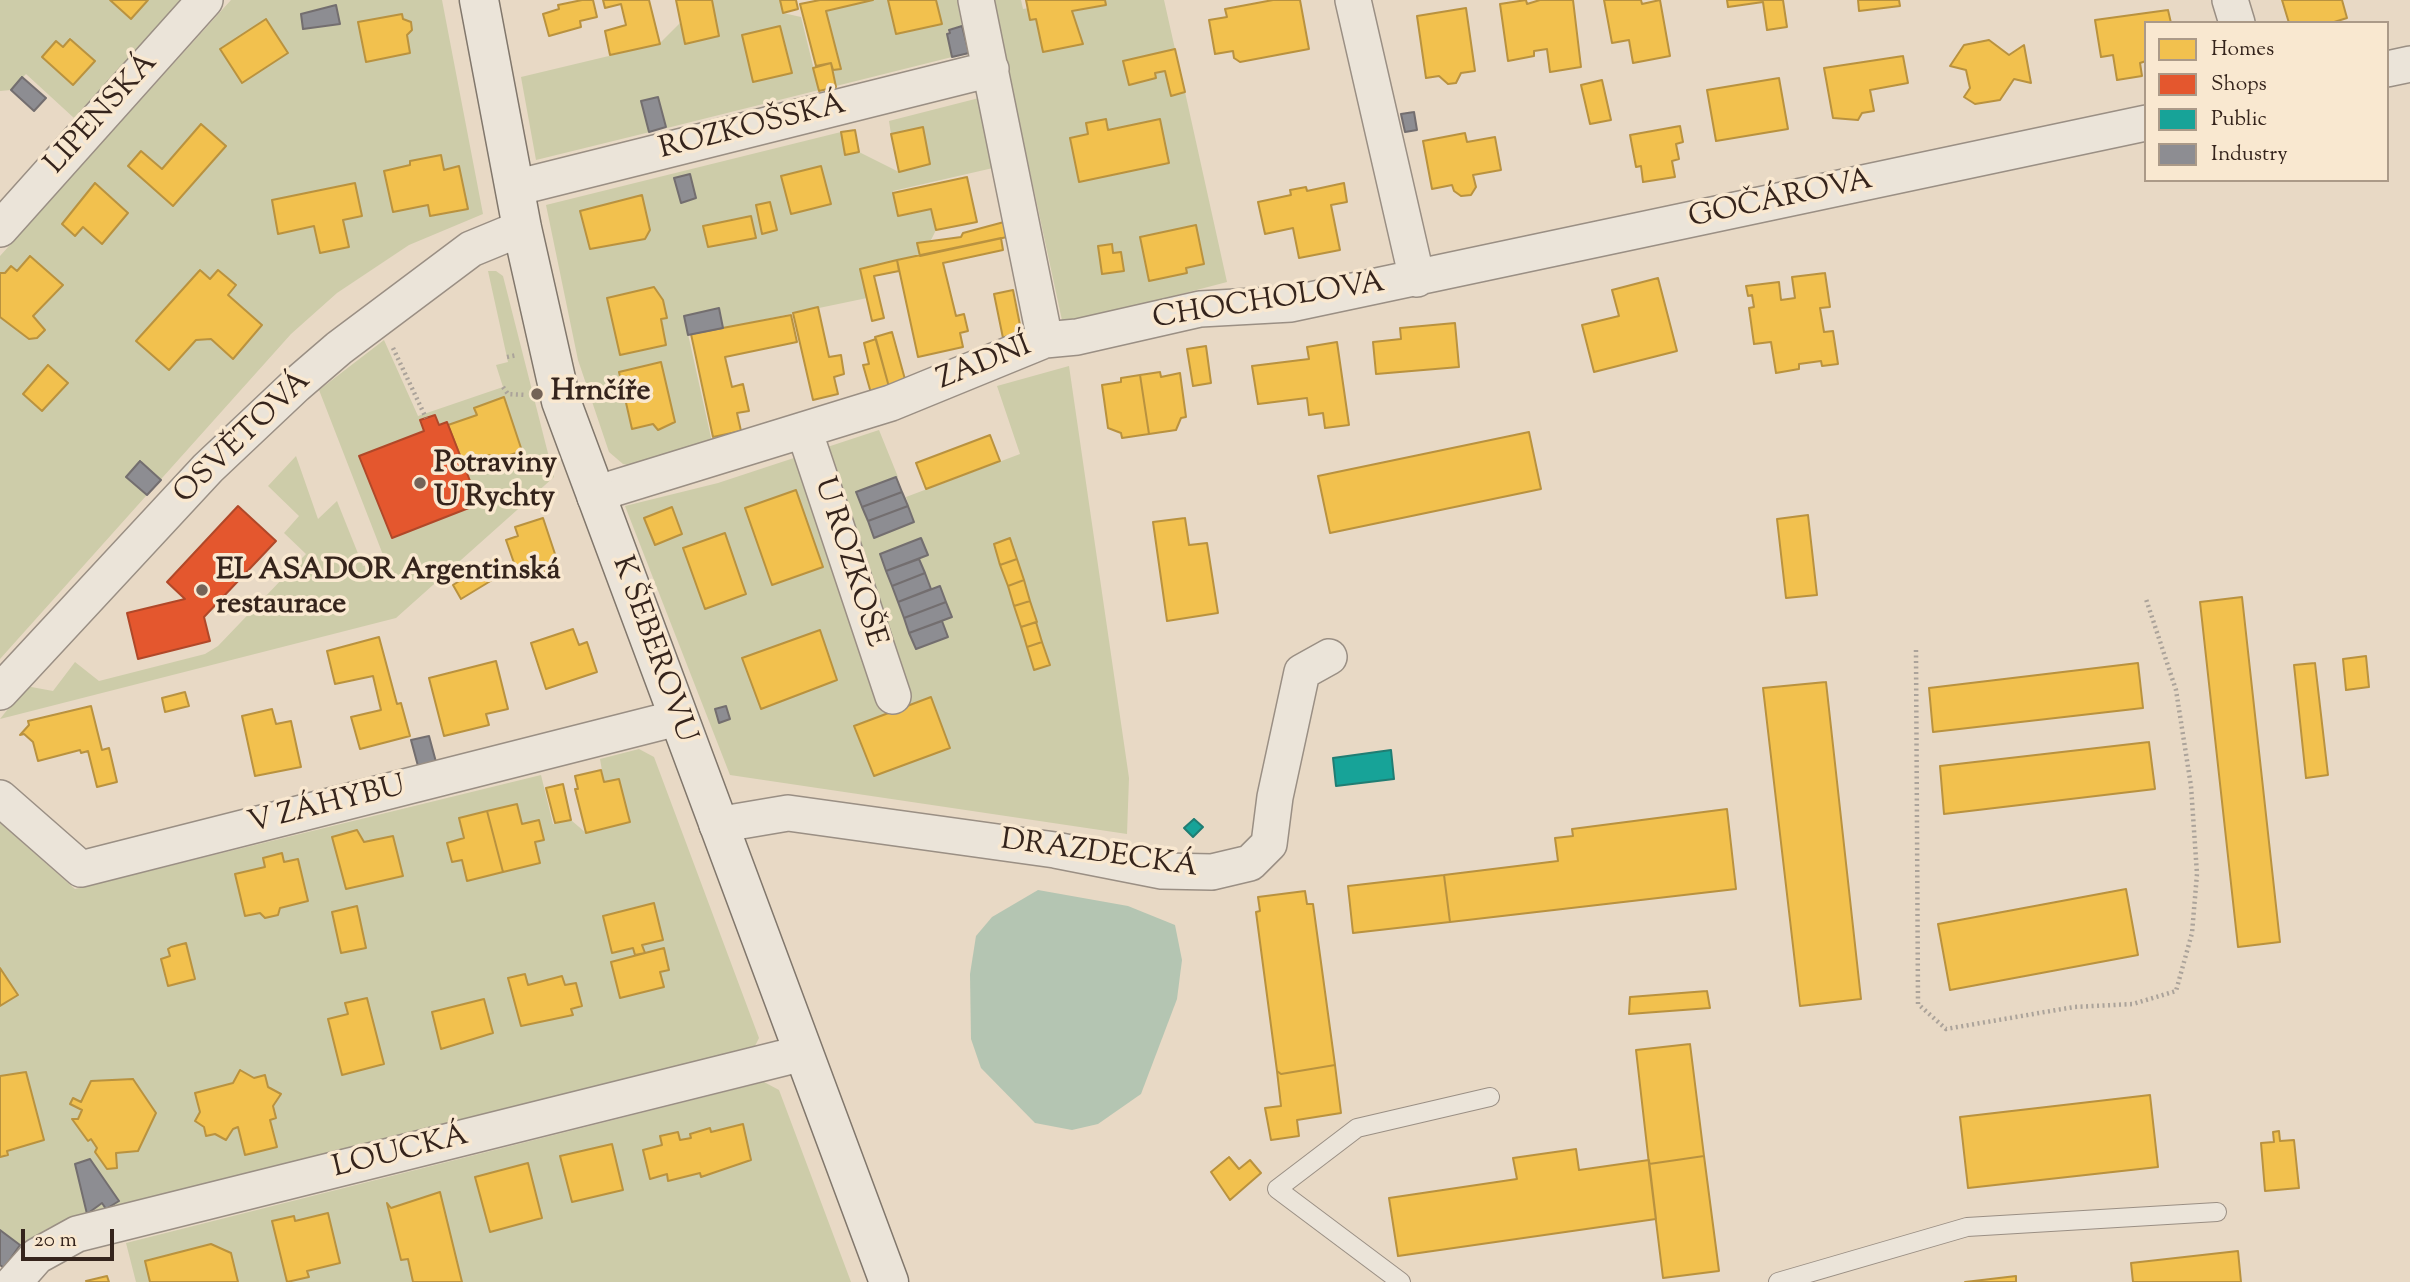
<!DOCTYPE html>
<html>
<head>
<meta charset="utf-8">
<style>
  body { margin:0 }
  #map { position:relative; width:2410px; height:1282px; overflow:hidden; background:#e8d9c5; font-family:"Sorts Mill Goudy",serif }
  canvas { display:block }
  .legend { position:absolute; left:2144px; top:21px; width:245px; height:161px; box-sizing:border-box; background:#f9e8d0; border:2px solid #ab9a88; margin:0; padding:9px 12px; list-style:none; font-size:21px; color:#35241c }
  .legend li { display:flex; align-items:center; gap:14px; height:35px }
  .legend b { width:35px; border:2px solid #ab9a88 }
  .scale { position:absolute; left:21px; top:1229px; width:93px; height:32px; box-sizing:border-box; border:4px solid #35241c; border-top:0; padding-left:9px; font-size:21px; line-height:24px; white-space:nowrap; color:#35241c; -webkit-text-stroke:5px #f9e8d0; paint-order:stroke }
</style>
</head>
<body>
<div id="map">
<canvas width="2410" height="1282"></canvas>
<ul class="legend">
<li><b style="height:19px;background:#f2c14e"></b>Homes</li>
<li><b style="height:19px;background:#e4572e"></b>Shops</li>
<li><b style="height:19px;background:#17a398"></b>Public</li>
<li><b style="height:19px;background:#8d8d92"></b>Industry</li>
</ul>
<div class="scale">20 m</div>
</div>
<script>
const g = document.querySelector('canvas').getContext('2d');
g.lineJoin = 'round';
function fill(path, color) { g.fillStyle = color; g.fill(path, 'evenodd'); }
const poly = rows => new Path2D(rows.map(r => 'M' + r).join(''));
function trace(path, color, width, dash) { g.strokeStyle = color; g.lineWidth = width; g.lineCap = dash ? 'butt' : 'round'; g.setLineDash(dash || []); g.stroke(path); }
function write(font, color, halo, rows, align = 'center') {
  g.font = font + ' "Sorts Mill Goudy",serif'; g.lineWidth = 7; g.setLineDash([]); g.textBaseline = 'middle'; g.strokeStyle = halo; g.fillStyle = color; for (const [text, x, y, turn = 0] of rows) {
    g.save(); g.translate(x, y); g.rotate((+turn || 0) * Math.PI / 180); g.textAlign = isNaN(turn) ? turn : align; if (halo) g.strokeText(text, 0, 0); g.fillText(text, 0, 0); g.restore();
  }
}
fill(poly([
  [0,0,181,0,74,118,26,74,11,90,0,91],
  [231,0,442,0,483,214,409,245,337,293,291,334,0,659,0,256],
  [712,0,780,0,783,13,801,17,819,90,667,128,658,97,642,102,650,132,536,160,521,77,659,44,681,22,685,43,719,36],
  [873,0,957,0,962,26,949,29,947,34,952,57,836,86,833,70,840,69,826,11],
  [993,0,1021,0,1023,9,1029,8,1036,19,1043,52,1083,44,1072,11,1105,5,1105,0,1164,0,1175,49,1123,62,1129,84,1156,78,1155,73,1165,71,1171,95,1185,92,1227,282,1063,325],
  [979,98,993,168,893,191,898,216,931,209,936,230,931,240,917,243,920,256,860,269,867,298,723,328,719,308,684,316,712,442,632,466,623,464,609,452,578,360,546,205,841,132,845,154,859,152,899,172,930,164,923,127,891,134,889,121],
  [488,271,496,271,503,276,554,477,396,618,0,719,26,686,53,691,75,662,99,681,205,654,218,646,306,554,284,533,299,516,268,486,296,456,318,519,337,501,363,566,385,560,319,390,384,340,418,416,503,387,496,365,508,362],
  [1069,366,1129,778,1127,834,730,775,625,506,718,483,879,430,898,477,856,492,874,538,914,522,906,497,1020,454,997,386],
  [921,538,886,571,880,554],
  [639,749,654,757,759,1038,755,1046,73,1218,50,1227,20,1245,0,1230,0,823,75,889,541,775,553,824,571,820,586,833,629,822,619,779,604,782,600,759],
  [764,1082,779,1090,851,1282,136,1282,126,1243]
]), '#cdcca9');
fill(poly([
  [1038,890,1128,906,1175,925,1182,960,1177,999,1141,1094,1098,1124,1072,1130,1035,1123,981,1068,971,1039,970,974,976,936,992,917]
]), '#b4c5b2');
const homes = poly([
  [110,0,148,0,131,19,110,0],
  [582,0,593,0,597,17,580,21,581,27,549,36,543,14,559,9,558,5,582,0],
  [603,0,649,0,660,44,610,55,605,31,626,25,621,4,605,8,603,0],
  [676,0,712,0,719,36,685,44,676,0],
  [780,0,796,0,798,9,783,13,780,0],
  [820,0,873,0,826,11,841,69,833,70,831,63,816,66,800,4,820,0],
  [888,0,936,0,942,24,896,34,888,0],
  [1026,0,1105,0,1106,5,1072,11,1083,44,1043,52,1036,19,1030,20,1026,0],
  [1273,0,1300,0,1309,49,1240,62,1234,58,1233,51,1215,54,1209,20,1227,17,1225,9,1273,0],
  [1526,0,1527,4,1540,0,1573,0,1581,67,1550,72,1547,49,1534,51,1534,56,1508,61,1500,4,1526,0],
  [1604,0,1641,0,1642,4,1660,0,1670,56,1633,63,1629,40,1612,43,1604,0],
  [1727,0,1783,0,1787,27,1767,30,1763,2,1728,7,1727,0],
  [1858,0,1899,0,1900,6,1859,11,1858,0],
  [2282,0,2342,0,2347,18,2331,23,2289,23,2282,0],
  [1466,8,1475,71,1461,73,1456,83,1448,84,1439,76,1426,78,1417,16,1466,8],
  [2168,10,2171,23,2146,23,2146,61,2140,63,2142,76,2117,80,2113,55,2101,57,2095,20,2168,10],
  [402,14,403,19,411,22,412,30,407,35,410,53,366,62,358,22,402,14],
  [266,19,288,53,242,83,220,49,266,19],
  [780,26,792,73,753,82,742,35,780,26],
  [70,39,95,61,73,85,42,57,56,41,63,47,70,39],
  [1989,40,2009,55,2024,45,2031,83,2014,79,2000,100,1975,104,1964,97,1970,88,1966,70,1950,66,1964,45,1989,40],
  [1175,49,1185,92,1171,96,1165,71,1155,73,1156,78,1129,85,1123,61,1175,49],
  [1903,56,1908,83,1870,90,1874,111,1862,113,1858,120,1833,118,1824,68,1903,56],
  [831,63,836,87,819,91,813,68,831,63],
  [1779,78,1788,129,1716,141,1707,90,1779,78],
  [1602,80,1611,120,1590,124,1581,85,1602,80],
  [1106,119,1108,130,1160,119,1169,163,1079,182,1070,138,1088,134,1086,123,1106,119],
  [201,124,226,146,173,206,128,166,141,151,162,169,201,124],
  [1680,126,1683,142,1676,144,1679,159,1672,161,1675,177,1643,182,1641,166,1636,167,1630,135,1680,126],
  [923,127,930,164,899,172,891,134,923,127],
  [855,130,859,152,845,155,841,132,855,130],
  [1465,133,1467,142,1495,137,1501,170,1473,175,1476,187,1471,195,1461,196,1454,191,1452,185,1432,189,1423,141,1465,133],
  [441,155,444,170,459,166,468,209,430,216,428,205,393,212,384,171,410,165,410,161,441,155],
  [821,166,831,204,791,214,781,176,821,166],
  [967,177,977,222,936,230,931,209,898,216,893,193,967,177],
  [95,183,128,213,102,244,83,227,75,236,62,224,95,183],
  [355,183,362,216,343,220,349,247,320,253,314,226,278,234,272,200,355,183],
  [1344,183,1347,202,1331,205,1340,250,1299,258,1293,228,1265,234,1258,202,1291,195,1290,190,1306,187,1307,191,1344,183],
  [642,195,650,230,645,239,590,249,580,211,642,195],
  [770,202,777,230,762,234,756,205,770,202],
  [751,216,756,238,708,247,703,226,751,216],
  [1004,222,1007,237,920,256,917,243,961,237,963,233,1004,222],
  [1196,225,1204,264,1186,268,1187,273,1149,281,1140,237,1196,225],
  [1001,238,1003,250,943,263,956,316,964,314,968,331,960,333,963,347,918,357,897,260,1001,238],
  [1112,244,1113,253,1121,252,1124,271,1102,274,1098,246,1112,244],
  [30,256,63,285,33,316,45,330,37,338,29,339,0,317,0,273,5,273,11,266,17,271,30,256],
  [897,260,899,271,874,276,884,318,872,321,860,269,897,260],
  [200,270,210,279,218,270,236,285,228,295,262,325,233,359,211,339,196,340,169,370,136,341,200,270],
  [1825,273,1830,307,1820,308,1824,332,1833,331,1838,364,1822,366,1821,361,1799,364,1799,369,1776,373,1771,342,1754,344,1749,308,1754,307,1752,295,1748,296,1746,286,1779,282,1781,300,1795,298,1792,277,1825,273],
  [1658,278,1677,351,1594,372,1582,325,1619,316,1612,290,1658,278],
  [654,287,663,300,667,318,661,319,666,345,620,355,607,298,654,287],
  [1013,290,1022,335,1003,338,994,294,1013,290],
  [818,307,829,357,841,355,844,374,834,377,838,394,813,400,793,313,818,307],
  [791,315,797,342,725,357,732,387,743,384,749,411,737,413,741,431,713,437,691,334,791,315],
  [1455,323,1459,367,1376,374,1373,342,1401,339,1400,328,1455,323],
  [892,332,906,383,889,387,875,337,892,332],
  [876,339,889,387,871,393,863,365,869,364,864,343,876,339],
  [1337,342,1349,425,1325,428,1323,413,1309,415,1307,398,1258,404,1252,366,1309,359,1307,347,1337,342],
  [1206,346,1211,383,1193,386,1187,349,1206,346],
  [661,362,675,422,658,430,653,424,632,429,619,372,661,362],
  [48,365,68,383,42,411,23,394,48,365],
  [1160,372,1161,377,1180,373,1186,417,1181,418,1176,430,1149,434,1140,375,1160,372],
  [1140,375,1149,434,1122,438,1121,433,1108,428,1102,385,1121,382,1121,378,1140,375],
  [504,397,522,451,492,461,490,455,463,463,448,425,477,415,474,408,504,397],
  [1529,432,1541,489,1330,533,1318,476,1529,432],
  [990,435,1000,461,926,489,916,463,990,435],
  [796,490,823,567,772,585,745,508,796,490],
  [672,507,682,534,655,545,644,518,672,507],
  [1808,515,1817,595,1786,598,1777,519,1808,515],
  [543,518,559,566,520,580,506,540,518,536,515,527,543,518],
  [1185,518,1189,545,1207,543,1218,613,1167,621,1153,522,1185,518],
  [725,533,746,594,705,609,683,548,725,533],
  [1010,538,1017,559,1000,565,994,544,1010,538],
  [494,559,502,574,461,599,453,585,494,559],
  [1017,559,1024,580,1008,586,1000,565,1017,559],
  [1024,580,1030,601,1014,606,1008,586,1024,580],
  [2242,597,2280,942,2238,947,2200,602,2242,597],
  [1030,601,1037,622,1021,627,1014,606,1030,601],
  [1036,622,1042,642,1027,647,1021,627,1036,622],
  [573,629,579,645,587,642,597,672,546,689,531,643,573,629],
  [820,630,837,680,761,709,742,658,820,630],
  [379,637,397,704,401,703,410,736,360,749,351,717,381,710,373,676,335,684,327,651,379,637],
  [1042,642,1050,665,1034,670,1027,647,1042,642],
  [2366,656,2369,687,2346,690,2343,659,2366,656],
  [496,661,508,709,486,714,489,725,444,736,429,678,496,661],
  [2138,663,2143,708,1933,732,1929,688,2138,663],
  [2315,663,2328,775,2306,778,2294,665,2315,663],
  [1826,682,1861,999,1800,1006,1763,688,1826,682],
  [185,692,189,706,165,712,162,698,185,692],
  [931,697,950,748,874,776,854,726,931,697],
  [91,706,102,750,109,748,117,782,97,787,88,751,81,753,80,750,38,761,33,742,24,734,20,735,29,725,28,721,91,706],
  [272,709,276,724,291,721,301,767,255,776,242,716,272,709],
  [2149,742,2155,789,1944,814,1940,766,2149,742],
  [601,770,604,782,619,779,630,822,586,833,575,789,578,789,575,776,601,770],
  [563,784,571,820,555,823,546,788,563,784],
  [517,804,522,824,539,820,544,840,535,842,540,863,503,872,487,811,517,804],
  [1727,809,1736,889,1450,922,1444,875,1558,861,1555,838,1573,836,1572,829,1727,809],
  [487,811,503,872,467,881,462,860,452,862,447,843,464,838,459,818,487,811],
  [357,830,364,842,393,836,403,876,346,889,332,837,357,830],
  [282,853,284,862,298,859,308,901,280,908,278,915,265,918,260,913,245,916,235,874,265,867,263,858,282,853],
  [1444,875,1450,922,1353,933,1348,886,1444,875],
  [2126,889,2138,955,1950,990,1938,924,2126,889],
  [1305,891,1307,904,1313,904,1335,1065,1281,1074,1277,1071,1256,912,1260,911,1258,897,1305,891],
  [654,903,663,940,642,945,645,953,635,955,633,948,612,953,603,916,654,903],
  [357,906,366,948,341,953,332,912,357,906],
  [186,943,195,979,168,986,161,959,170,956,168,949,171,947,186,943],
  [664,948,669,970,660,972,664,987,620,998,611,962,664,948],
  [0,968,18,995,0,1006,0,968],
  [525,974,528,985,562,976,565,985,576,983,582,1006,571,1009,573,1015,521,1026,508,978,525,974],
  [1707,991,1710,1008,1629,1014,1630,997,1707,991],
  [367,998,384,1064,342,1075,328,1019,348,1014,345,1003,367,998],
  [484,999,493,1033,441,1049,432,1012,484,999],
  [1690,1044,1704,1156,1649,1164,1636,1050,1690,1044],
  [1335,1065,1341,1113,1297,1120,1299,1136,1271,1140,1265,1108,1281,1106,1277,1071,1281,1074,1335,1065],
  [240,1070,254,1078,265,1075,268,1087,281,1094,273,1106,276,1118,270,1120,277,1147,245,1155,238,1127,233,1129,226,1140,215,1134,206,1136,204,1127,195,1121,200,1112,195,1093,233,1083,240,1070],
  [26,1072,44,1140,7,1151,8,1155,0,1157,0,1076,26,1072],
  [133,1079,156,1113,138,1151,116,1153,117,1168,107,1169,95,1152,97,1148,91,1139,88,1141,72,1119,78,1119,82,1110,70,1104,73,1098,81,1102,91,1081,133,1079],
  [2150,1095,2158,1167,1968,1188,1960,1117,2150,1095],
  [743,1124,751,1160,701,1177,700,1173,668,1181,667,1174,650,1179,643,1150,662,1145,660,1136,678,1132,680,1140,691,1138,690,1134,710,1128,711,1132,743,1124],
  [2279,1131,2280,1141,2294,1140,2299,1188,2265,1191,2261,1143,2274,1142,2273,1132,2279,1131],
  [612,1144,623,1190,572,1202,560,1156,612,1144],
  [1576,1149,1579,1170,1649,1160,1656,1219,1398,1256,1389,1198,1517,1179,1513,1158,1576,1149],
  [1704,1156,1719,1271,1663,1278,1649,1164,1704,1156],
  [1229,1157,1239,1169,1250,1160,1261,1173,1230,1200,1211,1172,1229,1157],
  [528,1163,542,1218,490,1232,475,1177,528,1163],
  [440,1192,462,1282,413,1282,408,1259,401,1260,387,1203,391,1208,440,1192],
  [328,1213,340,1263,307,1271,309,1277,287,1282,272,1221,294,1216,295,1221,328,1213],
  [211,1244,231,1253,238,1282,150,1282,145,1261,211,1244],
  [2238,1251,2241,1282,2133,1282,2131,1263,2238,1251],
  [107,1276,109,1282,87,1282,86,1281,107,1276],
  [2016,1276,2016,1282,1965,1282,2016,1276]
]);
fill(homes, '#f2c14e');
trace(homes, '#b9923f', 2);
const shops = poly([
  [435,415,439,425,447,422,479,504,392,538,359,456,424,431,420,420,435,415],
  [238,506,276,541,204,617,210,641,138,659,127,613,185,599,167,582,238,506]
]);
fill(shops, '#e4572e');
trace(shops, '#b04829', 2);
const public = poly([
  [1391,750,1394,779,1336,786,1333,758,1391,750],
  [1194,819,1203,827,1193,837,1184,828,1194,819]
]);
fill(public, '#17a398');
trace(public, '#207d73', 2);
const industry = poly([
  [336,5,340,24,303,29,301,14,336,5],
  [962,26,969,53,952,57,947,34,950,33,949,30,962,26],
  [22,77,46,98,34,111,11,90,22,77],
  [658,97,666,127,649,132,641,101,658,97],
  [1414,112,1417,130,1405,132,1401,114,1414,112],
  [690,174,696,198,681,203,674,178,690,174],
  [719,308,723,328,688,335,684,316,719,308],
  [140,461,161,480,147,495,126,477,140,461],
  [896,477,902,492,862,507,856,492,896,477],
  [902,492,908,506,868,521,862,507,902,492],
  [908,506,914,522,874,538,868,521,908,506],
  [921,538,928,555,886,571,880,554,921,538],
  [919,559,925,573,892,586,886,571,919,559],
  [925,573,931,589,898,602,892,586,925,573],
  [940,586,946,602,904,618,898,602,940,586],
  [946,602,952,617,909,633,904,618,946,602],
  [942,621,948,637,916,649,909,633,942,621],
  [726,706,730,719,719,723,715,709,726,706],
  [429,736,436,762,418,766,411,740,429,736],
  [90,1159,119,1201,106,1209,102,1203,87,1214,75,1164,90,1159],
  [0,1230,20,1245,4,1268,0,1265,0,1230]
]);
fill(industry, '#8d8d92');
trace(industry, '#736e6f', 2);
const lane = poly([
  [1401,1282,1277,1189,1357,1128,1490,1097],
  [1778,1282,1967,1227,2217,1212]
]);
const street = poly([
  [976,0,1045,340],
  [1353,0,1417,279],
  [2230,0,2237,23],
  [2387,69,2410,64],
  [515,188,991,69],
  [0,229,205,0],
  [804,430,893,696],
  [595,497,615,488,891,403,1045,340,1077,337,1200,309,1291,304,2146,123],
  [0,692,208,468,296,385,339,348,471,249,522,228],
  [0,798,81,869,677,718],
  [717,825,788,813,1055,850,1162,871,1212,872,1250,863,1269,844,1275,797,1302,672,1329,657],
  [14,1282,37,1256,77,1234,803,1053]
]);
const secondary = poly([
  [479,0,522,228,561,401,889,1282]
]);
trace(lane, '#9a8f84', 20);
trace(street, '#9a8f84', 38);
trace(secondary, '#81776c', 41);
trace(poly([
  [393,348,426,418],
  [507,357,517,355],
  [503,387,508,394,526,395],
  [1916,650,1918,1004,1946,1029,2074,1007,2133,1004,2176,991,2192,933,2197,874,2191,786,2176,690,2146,599]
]), '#aba39a', 4.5, [2, 3.5]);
trace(lane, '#ebe4d9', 18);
trace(street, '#ebe4d9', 35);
trace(secondary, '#ebe4d9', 38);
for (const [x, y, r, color] of [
  [537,394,7,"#746357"],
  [420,483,7,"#746357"],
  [202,590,7,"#746357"]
]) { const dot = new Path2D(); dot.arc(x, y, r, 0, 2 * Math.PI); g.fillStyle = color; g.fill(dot); trace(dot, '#f9e8d0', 2.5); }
write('30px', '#35241c', '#f9e8d0', [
  ["LIPENSKÁ",103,115,-48],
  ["ROZKOŠSKÁ",753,129,-14],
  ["GOČÁROVA",1781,201,-12],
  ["CHOCHOLOVA",1269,303,-9],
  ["ZADNÍ",985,365,-22],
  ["OSVĚTOVÁ",244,439,-44],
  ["U ROZKOŠE",848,563,72],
  ["K ŠEBEROVU",652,650,70],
  ["V ZÁHYBU",327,807,-14],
  ["DRAZDECKÁ",1099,856,8],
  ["LOUCKÁ",401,1154,-14]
]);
write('bold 30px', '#35241c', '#f9e8d0', [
  ["Hrnčíře",551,394],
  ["Potraviny",434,466],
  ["U Rychty",434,500],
  ["EL ASADOR Argentinská",216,573],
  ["restaurace",216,607]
], 'left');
</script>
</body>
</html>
